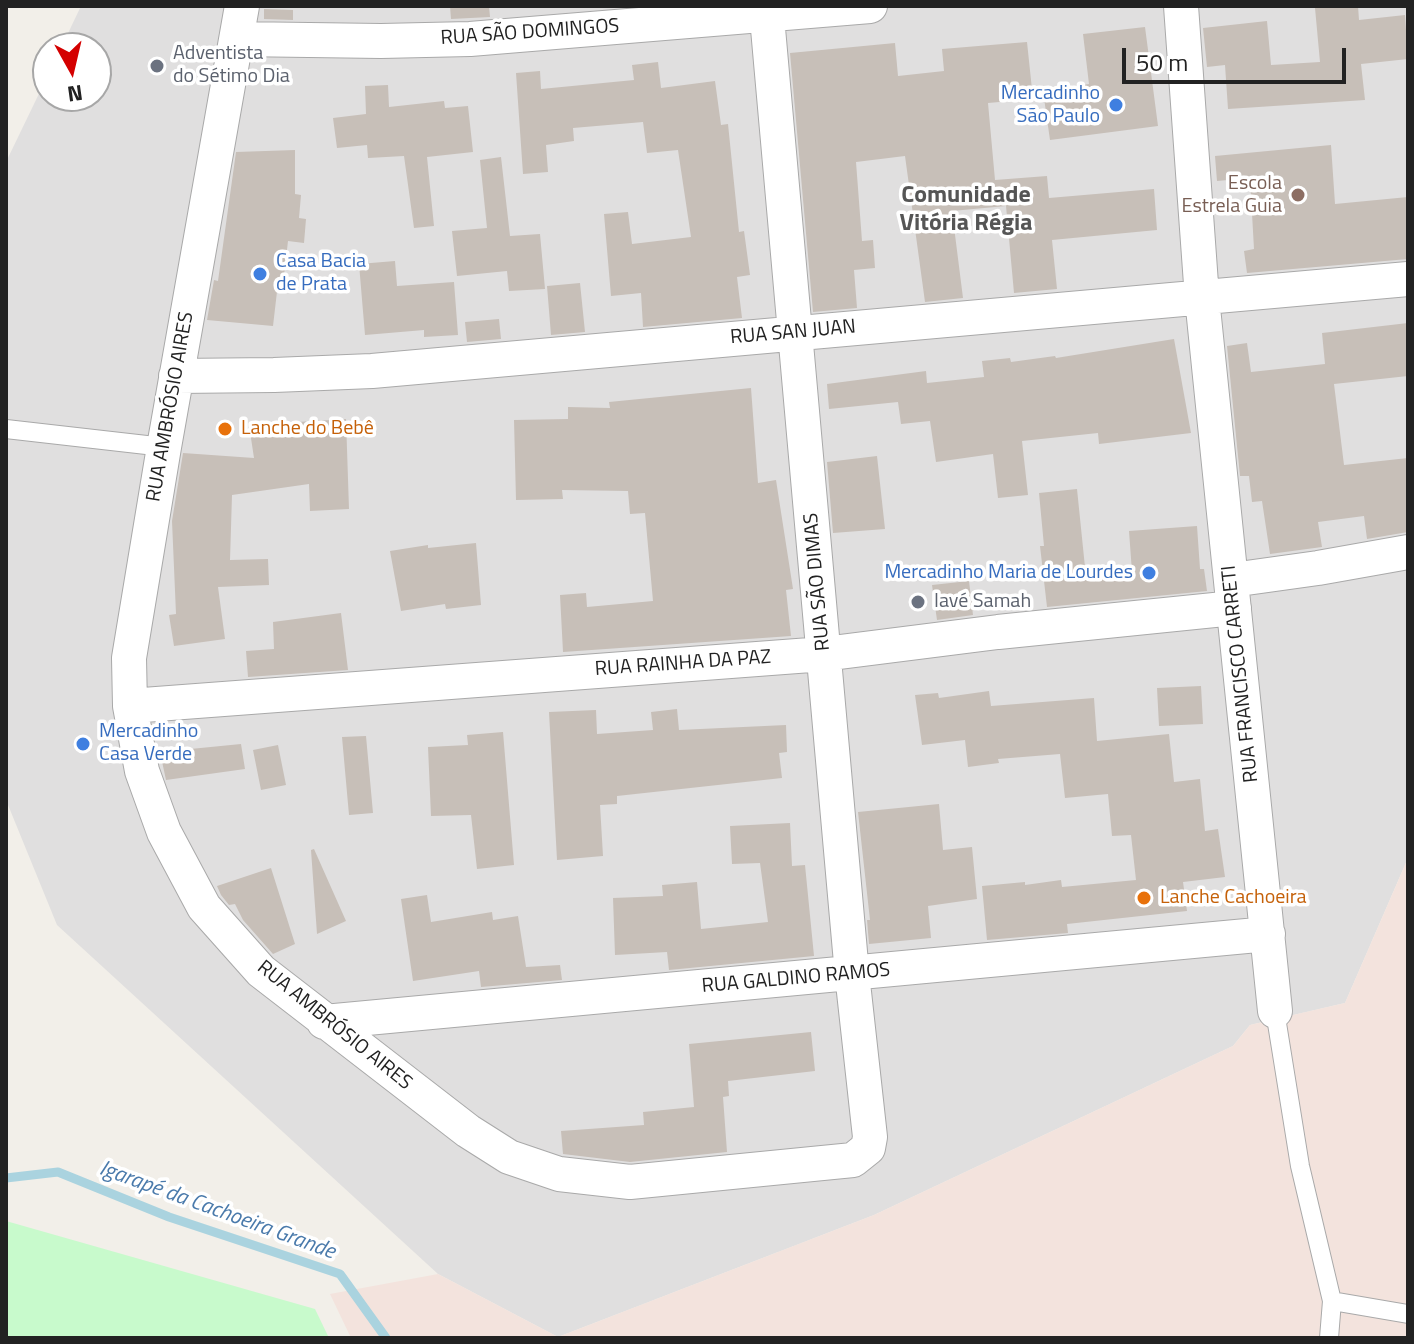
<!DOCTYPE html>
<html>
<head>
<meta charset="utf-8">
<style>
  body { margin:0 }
  #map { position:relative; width:1414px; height:1344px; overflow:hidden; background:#f2efe9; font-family:"Titillium Web",sans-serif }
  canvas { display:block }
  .frame { position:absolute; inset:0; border:8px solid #222; pointer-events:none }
  .north { position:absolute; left:32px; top:32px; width:80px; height:80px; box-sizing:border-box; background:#fff; border:2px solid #a7a7a7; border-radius:50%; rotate:172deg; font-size:22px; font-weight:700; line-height:32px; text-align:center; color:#222 }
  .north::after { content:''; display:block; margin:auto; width:28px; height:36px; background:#d40000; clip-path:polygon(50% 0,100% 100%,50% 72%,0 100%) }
  .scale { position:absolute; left:1122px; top:48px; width:224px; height:36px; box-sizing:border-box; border:4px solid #222; border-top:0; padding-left:10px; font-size:24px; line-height:28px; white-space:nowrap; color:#222; -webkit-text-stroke:6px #fff; paint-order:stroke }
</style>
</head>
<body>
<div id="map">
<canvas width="1414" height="1344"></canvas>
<div class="frame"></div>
<div class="north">N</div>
<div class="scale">50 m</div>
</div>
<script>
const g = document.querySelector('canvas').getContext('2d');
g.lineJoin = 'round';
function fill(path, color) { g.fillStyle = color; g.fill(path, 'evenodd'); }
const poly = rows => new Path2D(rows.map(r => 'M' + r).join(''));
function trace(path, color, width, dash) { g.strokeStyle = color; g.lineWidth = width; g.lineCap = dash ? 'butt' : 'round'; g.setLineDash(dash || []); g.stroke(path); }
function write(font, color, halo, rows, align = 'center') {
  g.font = font + ' "Titillium Web",sans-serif'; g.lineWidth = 7; g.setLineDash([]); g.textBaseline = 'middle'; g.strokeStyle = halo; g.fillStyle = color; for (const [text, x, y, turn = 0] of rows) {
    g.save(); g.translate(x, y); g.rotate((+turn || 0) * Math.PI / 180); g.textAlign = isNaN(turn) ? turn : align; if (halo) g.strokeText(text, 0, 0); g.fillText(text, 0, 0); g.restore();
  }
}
fill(poly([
  [81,6,1408,6,1408,858,1345,1003,1250,1025,1233,1046,874,1215,558,1337,438,1274,57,925,6,800,6,162,48,75,48,96,96,96,96,48,61,48]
]), '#e0dfdf');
fill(poly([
  [1408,858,1408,1338,351,1338,330,1294,438,1274,558,1337,874,1215,1233,1046,1250,1025,1345,1003]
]), '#f3e3dd');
fill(poly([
  [6,1221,315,1309,329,1338,6,1338]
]), '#c8facc');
trace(poly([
  [6,1178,58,1172,169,1217,340,1274,386,1338]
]), '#aad3df', 9);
fill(poly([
  [450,6,489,6,490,17,451,19],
  [1337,6,1358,6,1359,20,1405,15,1408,59,1361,64,1365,100,1228,109,1225,65,1207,67,1203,28,1267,21,1271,65,1320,62,1315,8],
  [264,9,293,10,293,20,264,19],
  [1145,27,1158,126,1050,140,1043,91,1089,84,1083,34],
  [1027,42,1033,99,988,103,995,180,1047,176,1049,198,1154,189,1157,230,1052,240,1057,289,1014,293,1006,206,952,211,963,298,925,302,905,156,856,162,862,241,873,240,875,268,854,270,857,308,813,312,790,53,895,43,898,76,944,71,942,49],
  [658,62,661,88,715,81,721,125,728,124,739,232,744,231,750,275,737,277,742,318,643,327,641,293,611,296,604,214,628,212,632,244,691,237,678,150,647,153,643,122,573,128,574,141,546,145,548,172,523,174,516,73,540,71,541,89,634,80,632,65],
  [388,85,389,107,444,101,445,108,468,106,473,152,427,157,434,226,414,228,404,156,368,158,367,145,337,148,333,118,366,114,365,86],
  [1331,145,1335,204,1408,197,1408,259,1247,273,1244,251,1254,249,1250,178,1217,181,1215,156],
  [295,150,295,194,301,195,299,218,306,219,304,243,288,241,283,284,278,283,273,326,207,320,214,280,218,281,236,152],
  [501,157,510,236,540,234,545,289,509,291,507,271,457,276,452,231,487,228,480,160],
  [395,261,397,286,454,282,458,335,424,337,424,330,365,335,359,264],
  [580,283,585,332,551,335,547,286],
  [499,319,501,339,467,342,465,322],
  [1408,323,1408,376,1334,384,1344,465,1408,458,1408,532,1367,539,1364,516,1318,522,1322,547,1270,554,1262,501,1252,502,1249,476,1240,476,1227,346,1247,343,1251,372,1325,364,1322,333],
  [1174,339,1191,433,1099,444,1098,433,1022,441,1028,495,998,498,993,454,936,462,930,421,901,424,898,402,829,409,827,384,926,371,927,383,984,377,982,361,1010,358,1011,362,1055,356,1056,358],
  [751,388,758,483,776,480,793,589,786,590,791,636,563,652,560,595,586,593,587,607,653,601,645,513,630,514,628,491,562,490,563,499,516,500,514,420,568,419,568,407,610,408,609,402],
  [346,419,349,509,310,511,309,484,232,495,230,560,268,559,269,585,218,587,225,639,174,646,169,615,176,614,172,521,183,453,254,458,249,425],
  [877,456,885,529,833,533,827,462],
  [1077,489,1086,577,1132,572,1129,531,1197,526,1200,569,1204,569,1207,591,1047,607,1040,546,1044,546,1039,493],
  [476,543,481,605,446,609,445,604,401,611,390,551,428,545,428,548],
  [969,581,973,615,937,620,932,585],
  [341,613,348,670,248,677,246,651,274,649,273,622],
  [1201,686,1203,724,1159,726,1157,688],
  [989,691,991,706,1094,698,1097,741,1169,734,1174,782,1200,779,1205,831,1218,829,1225,877,1183,882,1187,911,1067,924,1068,933,987,940,982,886,1025,882,1025,885,1061,880,1062,887,1136,880,1131,835,1112,836,1108,794,1065,798,1060,754,998,759,999,763,968,767,965,740,922,745,915,695,938,693,939,698],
  [677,709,679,730,786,725,787,752,779,753,782,778,617,796,617,804,600,805,603,856,557,860,549,712,596,710,597,734,653,730,651,712],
  [503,732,514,865,477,869,471,815,431,816,428,747,468,745,467,735],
  [366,736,373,813,349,815,342,737],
  [241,744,245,769,166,780,160,752],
  [278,745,286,785,261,790,253,750],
  [939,804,943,850,972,847,977,899,928,906,931,938,869,944,867,920,870,920,858,812],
  [790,823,792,866,805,865,814,956,669,970,667,952,615,955,613,898,663,896,662,885,697,882,701,929,768,922,760,863,732,864,730,826],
  [314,849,346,921,317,934,311,850],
  [271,868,295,944,273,954,243,920,235,904,229,905,221,895,217,886],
  [427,895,431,922,492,912,493,920,518,916,526,967,560,965,562,980,481,987,479,971,413,981,401,899],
  [811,1032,815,1071,728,1081,729,1096,723,1097,727,1152,630,1162,563,1154,561,1131,644,1125,643,1112,694,1107,689,1044]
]), '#c7bfb8');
const service = poly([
  [6,429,164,447],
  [1275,1011,1300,1166,1332,1301,1329,1338],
  [1332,1301,1408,1314]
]);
const minor = poly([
  [242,6,164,447,129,658,130,706,142,771,164,832,204,907,261,971,468,1131,509,1157,559,1174,630,1182,853,1160,868,1148,870,1137,852,974,766,6],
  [1181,6,1202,298,1275,1011],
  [237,39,381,41,470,39,870,6],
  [176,376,274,375,372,371,1408,279],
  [1232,580,1318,568,1408,552],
  [130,706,824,654,998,632,1234,608],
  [324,1022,1268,934]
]);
trace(service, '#a9a9a9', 20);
trace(minor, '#a9a9a9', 36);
trace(service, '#fff', 18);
trace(minor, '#fff', 34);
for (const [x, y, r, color] of [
  [157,66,8,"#6b7280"],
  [1116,105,8,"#3f7fe0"],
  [1298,195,8,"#8d6e63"],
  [260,274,8,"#3f7fe0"],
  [225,429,8,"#e8710a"],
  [1149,573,8,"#3f7fe0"],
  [918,602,8,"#6b7280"],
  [83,744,8,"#3f7fe0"],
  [1144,898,8,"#e8710a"]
]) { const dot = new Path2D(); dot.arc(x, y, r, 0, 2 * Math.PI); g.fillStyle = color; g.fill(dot); trace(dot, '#fff', 3); }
write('20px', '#222', '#fff', [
  ["RUA SÃO DOMINGOS",530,33,-4],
  ["RUA SAN JUAN",793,333,-5],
  ["RUA AMBRÓSIO AIRES",171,407,-80],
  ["RUA SÃO DIMAS",818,582,-95],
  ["RUA RAINHA DA PAZ",683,664,-4],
  ["RUA FRANCISCO CARRETI",1241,674,-96],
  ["RUA GALDINO RAMOS",796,979,-5],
  ["RUA AMBRÓSIO AIRES",334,1026,39]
]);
write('20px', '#5b616d', '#fff', [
  ["Adventista",173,54],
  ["do Sétimo Dia",173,77],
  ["Iavé Samah",934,602]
], 'left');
write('20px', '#366cbe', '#fff', [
  ["Mercadinho",1100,94],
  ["São Paulo",1100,117],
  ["Casa Bacia",276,262,"left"],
  ["de Prata",276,285,"left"],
  ["Mercadinho Maria de Lourdes",1133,573],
  ["Mercadinho",99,732,"left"],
  ["Casa Verde",99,755,"left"]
], 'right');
write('20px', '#785e54', '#fff', [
  ["Escola",1282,184],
  ["Estrela Guia",1282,207]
], 'right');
write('20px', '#c56008', '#fff', [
  ["Lanche do Bebê",241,429],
  ["Lanche Cachoeira",1160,898]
], 'left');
write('italic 22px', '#4a7aab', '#fff', [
  ["Igarapé da Cachoeira Grande",217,1211,20]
]);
write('bold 24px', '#555', '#fff', [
  ["Comunidade",966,196],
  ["Vitória Régia",966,224]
]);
</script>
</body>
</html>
